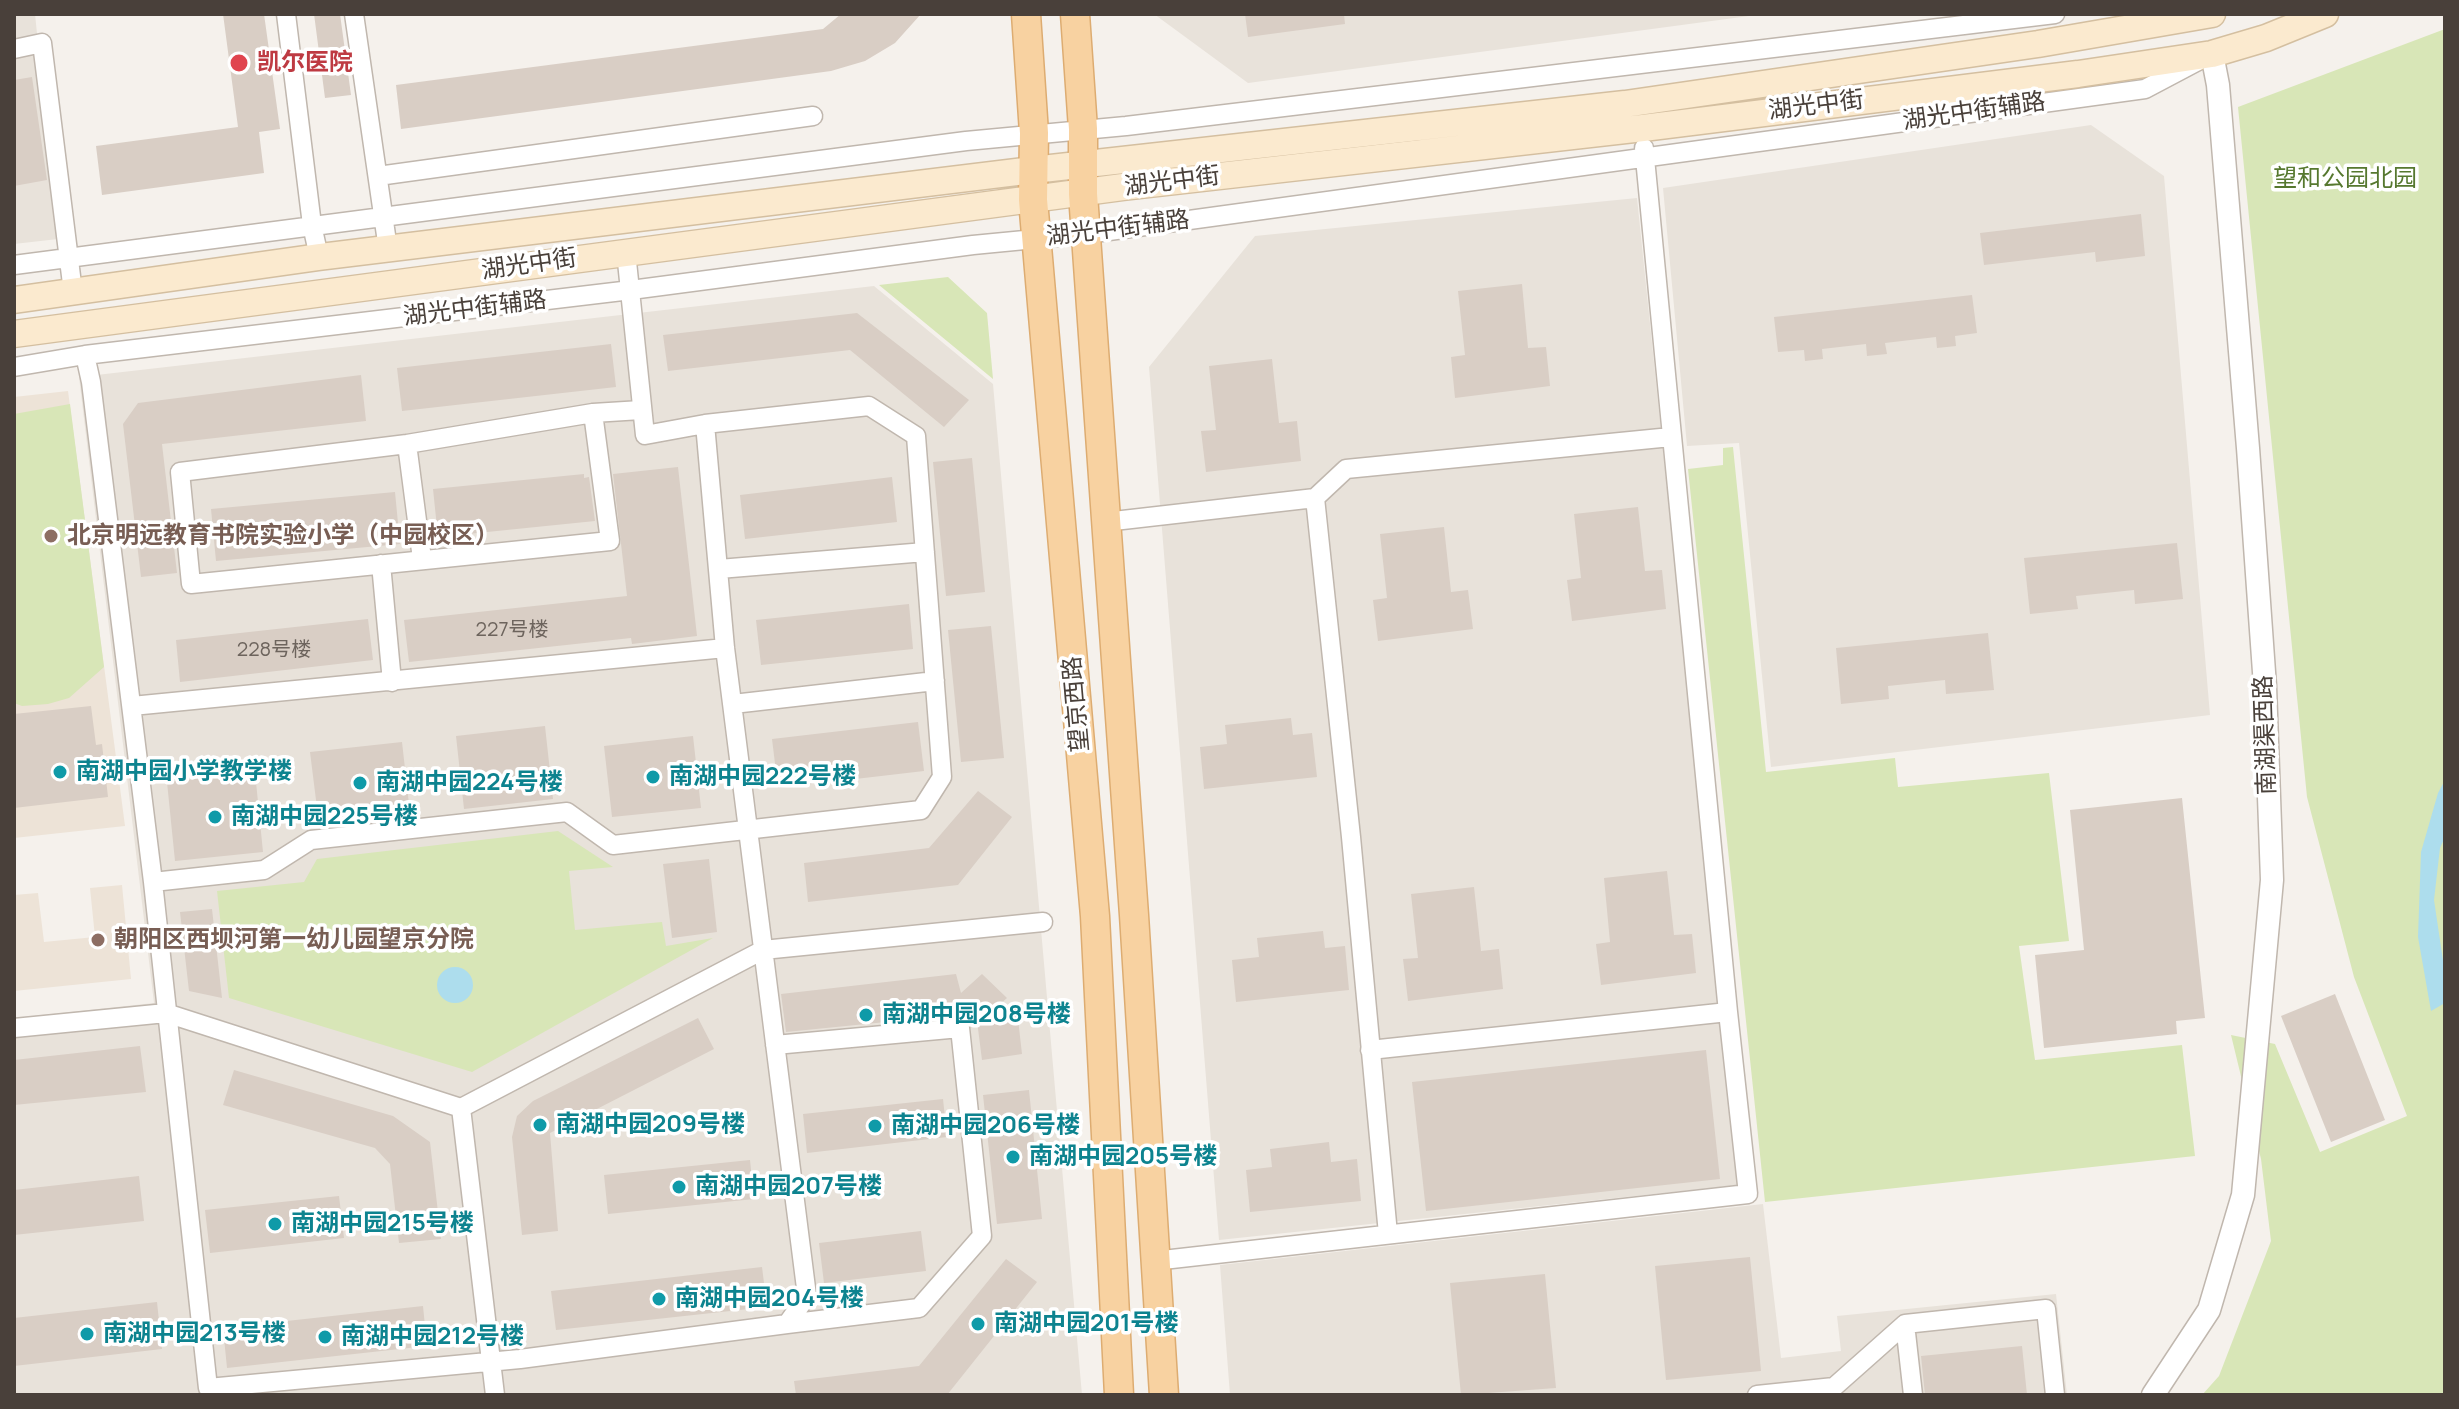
<!DOCTYPE html>
<html>
<head>
<meta charset="utf-8">
<style>
  body { margin:0 }
  #map { position:relative; width:2459px; height:1409px; overflow:hidden; background:#f5f1ec; font-family:Manrope,sans-serif }
  canvas { display:block }
  .frame { position:absolute; inset:0; border:16px solid #49403a; pointer-events:none }
</style>
</head>
<body>
<div id="map">
<canvas width="2459" height="1409"></canvas>
<div class="frame"></div>
</div>
<script>
const g = document.querySelector('canvas').getContext('2d');
g.lineJoin = 'round';
function fill(path, color) { g.fillStyle = color; g.fill(path, 'evenodd'); }
const poly = rows => new Path2D(rows.map(r => 'M' + r).join(''));
function trace(path, color, width, dash) { g.strokeStyle = color; g.lineWidth = width; g.lineCap = dash ? 'butt' : 'round'; g.setLineDash(dash || []); g.stroke(path); }
function write(font, color, halo, rows, align = 'center') {
  g.font = font + ' Manrope,"Noto Sans SC",sans-serif'; g.lineWidth = 7; g.setLineDash([]); g.textBaseline = 'middle'; g.strokeStyle = halo; g.fillStyle = color; for (const [text, x, y, turn = 0] of rows) {
    g.save(); g.translate(x, y); g.rotate((+turn || 0) * Math.PI / 180); g.textAlign = isNaN(turn) ? turn : align; if (halo) g.strokeText(text, 0, 0); g.fillText(text, 0, 0); g.restore();
  }
}
fill(poly([
  [14,14,35,14,58,239,14,244],
  [1154,14,1764,14,1248,83],
  [2091,125,2164,176,2210,715,1771,767,1739,443,1687,446,1663,188],
  [1637,198,1739,1185,1219,1240,1149,367,1255,236],
  [874,286,993,384,1082,1395,14,1395,14,1018,154,1003,79,377],
  [1763,1204,1781,1358,1841,1351,1837,1316,2056,1294,2067,1395,1230,1395,1220,1265]
]), '#e8e2da');
fill(poly([
  [68,391,125,826,14,838,14,397],
  [122,885,131,979,14,991,14,895,38,893,44,942,95,937,90,888]
]), '#ede3d7');
fill(poly([
  [2445,29,2445,1395,2202,1395,2219,1376,2271,1241,2261,1159,2231,1035,2275,1044,2320,1152,2407,1116,2354,977,2307,797,2238,107],
  [948,277,987,313,993,379,879,285],
  [70,404,104,667,69,698,48,704,22,706,14,703,14,414],
  [1733,447,1766,772,1895,758,1898,787,2049,773,2069,941,2019,946,2035,1060,2182,1045,2195,1156,1765,1202,1688,469,1723,465,1723,448],
  [558,831,613,867,569,871,575,930,662,922,666,946,713,938,472,1072,229,998,217,891,304,882,317,859]
]), '#d8e6b7');
fill(poly([
  [2445,780,2445,837,2440,848,2434,900,2445,974,2445,1003,2431,1011,2418,937,2421,852,2438,793],
  '437 985a18 18 0 1 1 36 0a18 18 0 1 1-36 0Z'
]), '#addded');
fill(poly([
  [223,14,264,14,280,129,259,132,264,173,102,195,96,146,238,127],
  [314,14,340,14,351,95,325,98],
  [841,14,921,14,895,43,865,61,831,71,401,129,396,85,823,29],
  [1245,14,1344,14,1345,24,1248,37],
  [32,77,47,180,14,186,14,80],
  [2141,214,2145,256,2096,262,2095,252,1984,265,1980,233],
  [1522,284,1528,348,1546,347,1550,386,1455,398,1451,357,1465,355,1458,291],
  [1972,295,1977,333,1955,336,1956,346,1937,348,1936,337,1885,343,1887,354,1867,356,1866,344,1822,349,1823,359,1805,361,1804,350,1778,352,1774,317],
  [857,313,969,400,944,427,850,350,668,371,663,335],
  [611,344,616,387,402,411,397,368],
  [1272,359,1279,423,1297,421,1301,461,1206,472,1201,431,1216,430,1209,366],
  [361,375,366,421,162,444,177,573,141,577,123,424,138,403],
  [972,458,985,592,946,596,933,462],
  [678,467,697,636,632,644,631,638,409,662,404,620,627,596,613,474],
  [584,474,584,478,589,477,595,521,438,537,433,489],
  [892,477,897,522,745,539,740,495],
  [395,492,400,544,216,561,211,509],
  [1638,507,1645,571,1662,570,1666,609,1572,621,1567,580,1581,578,1574,514],
  [1444,527,1451,592,1468,590,1473,629,1378,641,1373,600,1387,598,1380,534],
  [2177,543,2183,599,2135,604,2134,590,2076,596,2078,609,2030,614,2024,558],
  [909,604,913,649,761,665,756,620],
  [368,619,373,660,180,682,176,640],
  [991,626,1004,758,961,762,948,630],
  [1988,633,1994,690,1946,694,1945,680,1888,686,1889,699,1841,704,1836,648],
  [91,706,96,745,102,744,108,797,14,808,14,714],
  [1291,718,1293,735,1312,733,1317,777,1204,789,1200,747,1227,744,1225,725],
  [918,722,924,771,778,788,772,739],
  [545,726,553,799,464,809,456,736],
  [693,736,701,808,612,817,604,746],
  [402,742,410,813,319,824,310,752],
  [255,772,263,852,175,861,167,782],
  [978,791,1012,817,958,885,808,902,804,863,929,848],
  [2182,798,2205,1018,2176,1021,2177,1034,2044,1048,2035,955,2084,950,2070,810],
  [709,859,717,932,672,938,663,864],
  [1667,871,1674,935,1692,934,1696,973,1601,985,1596,944,1610,942,1604,878],
  [1474,887,1481,951,1499,949,1503,989,1408,1001,1403,959,1418,958,1411,894],
  [212,909,222,998,189,991,180,912],
  [1323,931,1325,948,1345,946,1349,990,1236,1002,1232,960,1259,957,1257,938],
  [956,974,961,993,982,974,1007,998,985,1017,1018,1019,1022,1054,982,1060,976,1013,786,1032,781,994],
  [2335,994,2385,1120,2331,1142,2281,1016],
  [698,1018,714,1049,550,1133,558,1231,522,1235,512,1137,517,1116,533,1101],
  [140,1046,146,1092,14,1105,14,1060],
  [1706,1050,1720,1179,1426,1211,1412,1082],
  [234,1070,393,1116,430,1142,441,1239,399,1243,390,1164,375,1148,223,1105],
  [1029,1090,1042,1219,997,1224,983,1095],
  [943,1099,947,1137,807,1153,803,1114],
  [1329,1142,1331,1162,1357,1159,1361,1201,1250,1212,1246,1170,1272,1167,1270,1149],
  [750,1160,754,1199,608,1214,604,1175],
  [139,1176,144,1221,14,1235,14,1190],
  [339,1196,344,1238,210,1253,205,1210],
  [921,1231,926,1271,824,1283,819,1243],
  [1750,1257,1761,1371,1666,1380,1655,1266],
  [1006,1259,1037,1282,947,1395,796,1395,794,1381,919,1366],
  [762,1267,767,1307,556,1330,551,1291],
  [1545,1274,1556,1388,1461,1395,1450,1283],
  [157,1302,162,1349,14,1366,14,1318],
  [423,1306,427,1346,227,1368,223,1328],
  [2022,1346,2027,1395,1925,1395,1921,1356]
]), '#d9cec5');
const minor = poly([
  [286,14,312,225,319,257],
  [354,14,388,249],
  [14,49,42,43,73,292],
  [378,176,813,116],
  [14,265,966,141,1126,126,2055,14],
  [85,355,91,382,153,882,208,1388,520,1359,787,1324,807,1296,725,648,705,424,645,435,626,252],
  [14,367,85,355,631,290,973,245,1087,234,2145,89,2198,61],
  [593,413,610,541,191,584,180,472,407,444,593,413,641,410],
  [407,444,422,559],
  [1105,522,1315,498],
  [381,564,392,682],
  [719,569,925,552],
  [733,704,935,681],
  [132,706,725,648],
  [153,882,264,870,311,840,567,812,613,845,921,810,942,777,916,436,869,406,705,424],
  [14,1028,166,1013,461,1108,763,950,1043,922],
  [775,1045,960,1028,982,1236,919,1308,787,1324],
  [1370,1050,1728,1012],
  [461,1108,495,1395],
  [1388,1234,1351,837,1315,498,1346,469,1671,437],
  [1154,1261,1748,1194,1728,1012,1644,148],
  [1905,1324,1913,1395],
  [1757,1395,1834,1387,1905,1324,2046,1309,2055,1395]
]);
const tertiary = poly([
  [2153,1395,2209,1310,2243,1195,2272,880,2265,686,2248,448,2218,85,2212,54]
]);
const secondary = poly([
  [14,300,319,257,1033,170,1625,104,2038,44,2212,14],
  [14,334,1123,187,1643,128,2078,74,2212,54,2266,38,2325,14]
]);
const primary = poly([
  [1026,14,1034,133,1033,200,1095,916,1119,1395],
  [1075,14,1083,129,1083,194,1134,915,1164,1395]
]);
trace(minor, '#c0b7ae', 21);
trace(tertiary, '#c0b7ae', 25);
trace(secondary, '#d4bfa0', 29);
trace(primary, '#ddac71', 31);
trace(minor, '#fff', 18);
trace(tertiary, '#fff', 22);
trace(secondary, '#fbeacf', 26);
trace(primary, '#f8d2a1', 28);
for (const [x, y, r, color] of [
  [239,63,10,"#e0444e"],
  [51,536,8,"#8d6e63"],
  [60,772,8,"#0f9aa8"],
  [653,777,8,"#0f9aa8"],
  [360,783,8,"#0f9aa8"],
  [215,817,8,"#0f9aa8"],
  [98,940,8,"#8d6e63"],
  [866,1015,8,"#0f9aa8"],
  [540,1125,8,"#0f9aa8"],
  [875,1126,8,"#0f9aa8"],
  [1013,1157,8,"#0f9aa8"],
  [679,1187,8,"#0f9aa8"],
  [275,1224,8,"#0f9aa8"],
  [659,1299,8,"#0f9aa8"],
  [978,1324,8,"#0f9aa8"],
  [87,1334,8,"#0f9aa8"],
  [325,1337,8,"#0f9aa8"]
]) { const dot = new Path2D(); dot.arc(x, y, r, 0, 2 * Math.PI); g.fillStyle = color; g.fill(dot); trace(dot, '#fff', 3); }
write('20px', '#6d645d', null, [
  ["227号楼",512,630],
  ["228号楼",274,650]
]);
write('bold 24px', '#be3a42', '#fff', [
  ["凯尔医院",257,63]
], 'left');
write('24px', '#49403a', '#fff', [
  ["湖光中街",1816,106,-7],
  ["湖光中街辅路",1974,112,-8],
  ["湖光中街",1172,182,-7],
  ["湖光中街辅路",1118,229,-7],
  ["湖光中街",529,265,-8],
  ["湖光中街辅路",475,309,-7],
  ["望京西路",1077,704,-95],
  ["南湖渠西路",2266,735,-92]
]);
write('24px', '#56782f', '#fff', [
  ["望和公园北园",2345,179]
]);
write('bold 24px', '#785e54', '#fff', [
  ["北京明远教育书院实验小学（中园校区）",67,536],
  ["朝阳区西坝河第一幼儿园望京分院",114,940]
], 'left');
write('bold 24px', '#0d838f', '#fff', [
  ["南湖中园小学教学楼",76,772],
  ["南湖中园222号楼",669,777],
  ["南湖中园224号楼",376,783],
  ["南湖中园225号楼",231,817],
  ["南湖中园208号楼",882,1015],
  ["南湖中园209号楼",556,1125],
  ["南湖中园206号楼",891,1126],
  ["南湖中园205号楼",1029,1157],
  ["南湖中园207号楼",695,1187],
  ["南湖中园215号楼",291,1224],
  ["南湖中园204号楼",675,1299],
  ["南湖中园201号楼",994,1324],
  ["南湖中园213号楼",103,1334],
  ["南湖中园212号楼",341,1337]
], 'left');
</script>
</body>
</html>
